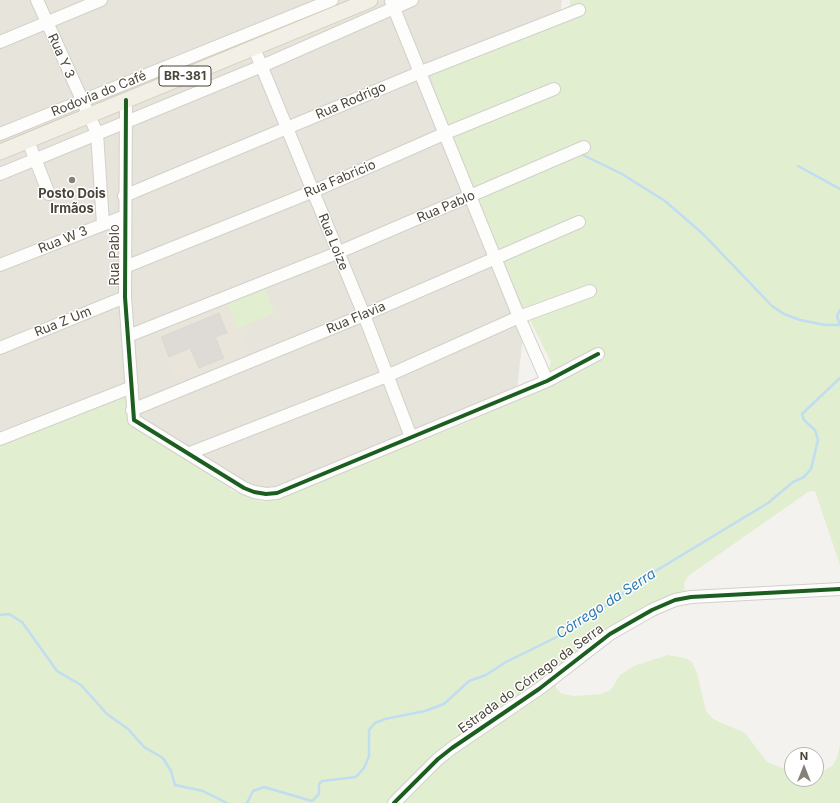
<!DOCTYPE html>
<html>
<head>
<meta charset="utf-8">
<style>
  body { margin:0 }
  #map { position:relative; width:840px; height:803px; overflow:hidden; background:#f4f2ee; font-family:Inter,sans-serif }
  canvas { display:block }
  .north { position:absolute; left:784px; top:747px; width:40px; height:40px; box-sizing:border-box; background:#fff; border:1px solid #b7b4b0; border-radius:50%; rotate:0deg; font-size:11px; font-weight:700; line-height:16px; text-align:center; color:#4b4439 }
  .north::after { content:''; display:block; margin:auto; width:14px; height:18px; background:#868178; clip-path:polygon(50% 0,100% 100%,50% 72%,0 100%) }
</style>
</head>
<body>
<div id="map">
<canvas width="840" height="803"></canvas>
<div class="north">N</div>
</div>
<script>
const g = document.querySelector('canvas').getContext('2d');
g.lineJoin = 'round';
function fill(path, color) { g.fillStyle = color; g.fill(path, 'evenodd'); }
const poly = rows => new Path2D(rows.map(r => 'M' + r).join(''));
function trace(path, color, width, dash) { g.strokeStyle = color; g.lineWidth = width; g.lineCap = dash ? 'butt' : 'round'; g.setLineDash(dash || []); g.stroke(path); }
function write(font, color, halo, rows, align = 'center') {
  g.font = font + ' Inter,sans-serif'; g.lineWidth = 3; g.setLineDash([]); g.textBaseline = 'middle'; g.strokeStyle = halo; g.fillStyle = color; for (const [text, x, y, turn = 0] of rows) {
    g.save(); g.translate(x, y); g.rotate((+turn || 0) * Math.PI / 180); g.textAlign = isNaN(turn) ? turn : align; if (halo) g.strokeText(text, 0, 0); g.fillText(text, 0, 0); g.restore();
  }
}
fill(poly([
  [0,0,377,0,0,157],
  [381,0,562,0,516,397,271,499,122,415,0,455,0,158]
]), '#e7e4dc');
fill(poly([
  [264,287,275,313,240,327,251,353,177,383,156,331]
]), '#eae5da');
fill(poly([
  [570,0,840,0,840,565,815,491,808,492,688,576,684,584,685,591,690,596,662,603,555,681,556,688,562,694,575,696,601,694,611,690,620,675,634,666,668,655,685,658,692,662,697,673,706,711,713,719,745,733,767,762,792,772,792,779,816,779,816,775,832,766,837,758,840,745,840,803,0,803,0,444,124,398,132,419,133,427,159,433,233,483,230,490,263,502,456,427,544,388,551,362,507,274,460,155,445,121,446,118,434,87,431,69,542,22,570,5],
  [264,287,275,313,237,329,227,302]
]), '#e1eecf');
trace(poly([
  [583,155,622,174,665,201,703,234,772,306,784,314,800,320,825,325,840,325],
  [798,166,840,189],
  [840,310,837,316,840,325],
  [0,615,9,614,22,622,57,671,81,685,107,714,128,729,144,747,163,758,171,771,175,785,203,791,227,803],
  [247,803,253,791,264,787,312,801,319,794,319,784,322,781,356,777,364,768,369,756,369,730,375,723,385,719,425,711,444,704,469,681,486,675,506,662,573,629,649,575,768,503,793,482,804,477,811,469,818,440,815,430,804,420,802,414,840,378]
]), '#c0ddf1', 2.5);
const building = poly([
  [219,313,227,333,215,337,224,358,199,368,190,348,169,357,161,337,219,313]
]);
fill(building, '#dedbd6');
trace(building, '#dcd9d4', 1);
const minor = poly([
  [37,0,97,133,103,224],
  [391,1,519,317,547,381],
  [0,42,101,0],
  [254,48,364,315,411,437],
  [126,100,125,297,134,420,244,488,254,492,266,494,277,493,547,381,598,354],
  [0,134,332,0],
  [28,141,49,194],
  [0,174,262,66,412,0],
  [124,196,421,72,579,10],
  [0,265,125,216],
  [125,267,314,191,446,133,554,89],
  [128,336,337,253,584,147],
  [0,348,125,297],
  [132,410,364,315,579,222],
  [0,439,132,387],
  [190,453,387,376,519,317,590,291],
  [394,803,438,759,452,748,539,689,610,634,652,610,675,600,691,597,840,589]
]);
const major = poly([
  [0,152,370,0]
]);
trace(minor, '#d2d0cb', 14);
trace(major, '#d6cebb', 17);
trace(minor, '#fdfdfc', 12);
trace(major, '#f2efe6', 15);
trace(poly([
  [126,100,125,297,134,420,244,488,254,492,266,494,277,493,547,381,598,354],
  [394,803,438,759,452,748,539,689,610,634,652,610,675,600,691,597,840,589]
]), '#1b5e20', 4);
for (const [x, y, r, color] of [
  [72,180,4,"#868178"]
]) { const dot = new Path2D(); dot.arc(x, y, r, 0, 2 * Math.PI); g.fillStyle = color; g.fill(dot); trace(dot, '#fff', 1.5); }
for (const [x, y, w] of [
  [185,76,52]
]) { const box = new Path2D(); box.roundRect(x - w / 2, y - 10, w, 20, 3); g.fillStyle = '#fff'; g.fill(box); trace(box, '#4b4439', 1); }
write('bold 12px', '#4b4439', null, [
  ["BR-381",185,76]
]);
write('13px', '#4b4439', '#fff', [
  ["Rua Y 3",61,56,66],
  ["Rodovia do Café",99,94,-22],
  ["Rua Rodrigo",351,101,-23],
  ["Rua Fabricio",340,179,-23],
  ["Rua Pablo",446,207,-23],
  ["Rua W 3",63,240,-22],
  ["Rua Loize",333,242,68],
  ["Rua Pablo",115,255,-90],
  ["Rua Flavia",356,318,-23],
  ["Rua Z Um",63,322,-22],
  ["Estrada do Córrego da Serra",531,679,-36]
]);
write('bold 13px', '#4b4439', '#fff', [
  ["Posto Dois",72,194],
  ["Irmãos",72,209]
]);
write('italic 14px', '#2e7ab2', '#fff', [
  ["Córrego da Serra",606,604,-33]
]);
</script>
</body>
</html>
